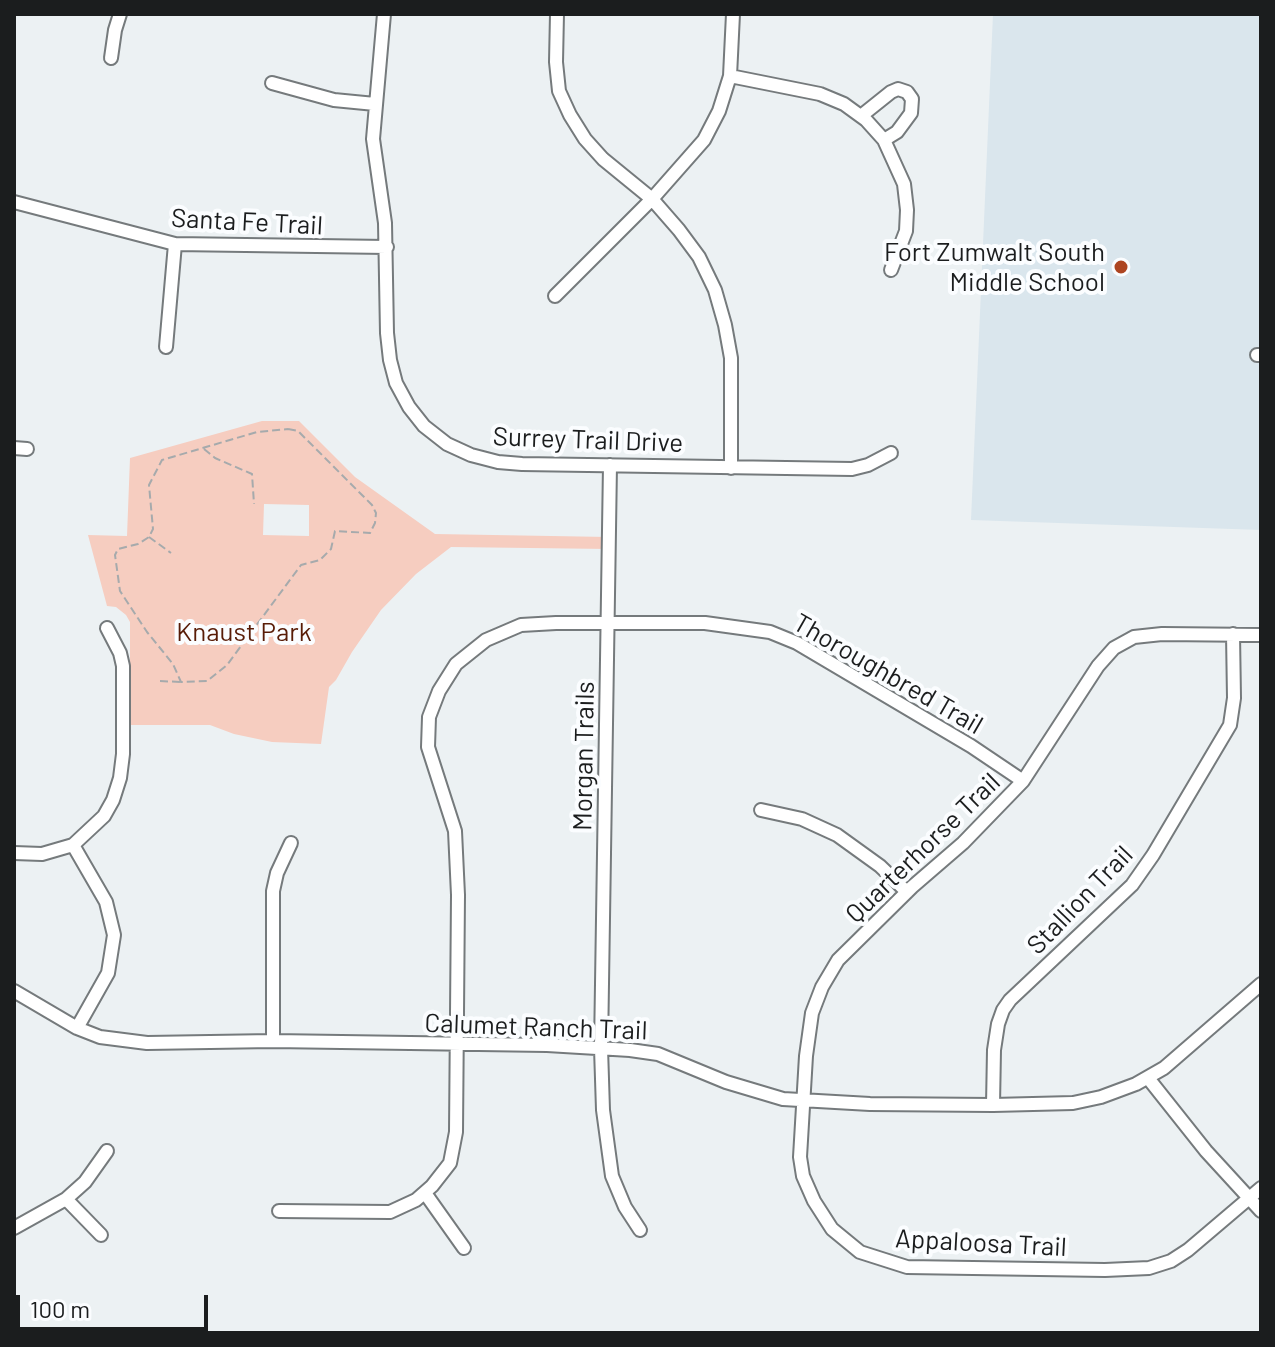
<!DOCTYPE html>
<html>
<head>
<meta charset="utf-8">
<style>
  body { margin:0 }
  #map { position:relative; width:1275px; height:1347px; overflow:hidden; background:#ecf1f3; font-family:Barlow,sans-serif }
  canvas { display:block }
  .frame { position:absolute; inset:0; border:16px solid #1b1d1e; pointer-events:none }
  .scale { position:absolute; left:16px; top:1295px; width:192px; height:36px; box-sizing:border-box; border:4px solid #1b1d1e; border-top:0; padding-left:10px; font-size:24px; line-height:28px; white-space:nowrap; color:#1b1d1e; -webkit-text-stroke:6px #fbfdff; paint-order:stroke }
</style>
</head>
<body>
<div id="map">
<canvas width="1275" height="1347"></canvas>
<div class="frame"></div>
<div class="scale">100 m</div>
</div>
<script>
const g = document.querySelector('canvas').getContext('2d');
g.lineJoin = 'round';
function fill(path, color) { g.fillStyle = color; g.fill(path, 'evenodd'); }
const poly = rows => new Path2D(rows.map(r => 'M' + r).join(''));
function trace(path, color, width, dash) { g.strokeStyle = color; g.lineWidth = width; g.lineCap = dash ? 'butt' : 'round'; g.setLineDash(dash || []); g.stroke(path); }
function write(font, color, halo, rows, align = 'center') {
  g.font = font + ' Barlow,sans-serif'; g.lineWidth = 8; g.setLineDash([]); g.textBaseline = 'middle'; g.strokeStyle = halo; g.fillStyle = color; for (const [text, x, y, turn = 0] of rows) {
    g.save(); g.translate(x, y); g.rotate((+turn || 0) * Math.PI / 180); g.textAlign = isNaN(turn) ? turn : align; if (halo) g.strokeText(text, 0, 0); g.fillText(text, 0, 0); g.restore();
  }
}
fill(poly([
  [993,14,1261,14,1261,530,971,520]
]), '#dae6ed');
fill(poly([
  [262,421,299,421,355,477,435,534,609,537,609,549,451,547,416,574,381,610,352,652,336,680,329,687,321,744,272,742,234,734,210,725,130,725,130,622,126,615,116,607,107,606,88,535,127,536,130,458],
  [264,504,309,505,309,536,263,535]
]), '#f6cdc0');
const minor = poly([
  [384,14,373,139,385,223,387,333,390,360,396,383,409,407,424,426,447,444,471,455,498,462,522,464,852,469,868,465,891,453],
  [557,14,556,62,559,91,570,115,585,139,603,159,652,199,679,230,699,257,715,290,725,325,731,358,731,468],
  [111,58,115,30,120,14],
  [730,76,820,94,844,104,866,120,884,140,904,184,907,210,906,231,891,270],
  [272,83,334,100,375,104],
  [861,116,891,92,898,89,907,92,912,99,911,113,897,132,884,140],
  [14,202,175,244,387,247],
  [555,296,652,199,704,140,719,111,730,76,733,14],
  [166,347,175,244],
  [1257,355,1261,355],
  [14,448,27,449],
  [610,465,601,1048,603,1110,612,1176,625,1207,640,1230],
  [1261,635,1162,634,1134,637,1114,648,1098,666,1023,781,963,843,912,887,838,960,822,987,812,1013,806,1056,800,1157,803,1176,814,1201,832,1229,860,1252,907,1267,1105,1270,1149,1268,1171,1261,1188,1250,1261,1188],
  [761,810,802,819,837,835,880,866,907,892],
  [73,845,106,902,114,935,108,973,77,1028],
  [14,853,42,854,73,845,104,816,113,800,120,778,123,754,123,666,120,653,107,628],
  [14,991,77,1028,100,1037,147,1043,273,1041,547,1045,630,1050,658,1054,726,1082,783,1099,870,1104,993,1105,1073,1103,1101,1097,1136,1084,1164,1068,1261,984],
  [273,1041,273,891,277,873,291,843],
  [1148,1078,1206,1151,1261,1211],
  [993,1105,994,1050,998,1024,1003,1010,1010,1000,1132,885,1153,855,1230,725,1234,698,1233,634],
  [425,1193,464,1248],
  [66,1199,101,1235],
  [279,1211,390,1212,416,1200,432,1186,450,1163,456,1132,458,895,455,831,428,747,429,717,439,691,456,664,486,640,521,625,556,623,705,623,770,632,797,643,971,746,1023,781],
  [14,1228,66,1199,85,1182,107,1151]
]);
trace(minor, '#757a7c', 16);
trace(poly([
  [288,429,298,431,372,505,376,513,375,523,370,533,335,531,331,549,320,560,301,565,227,665,207,681,181,682,173,664,147,632,120,591,115,555,118,549,138,544,149,537,153,529,149,485,162,460,257,432,288,429],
  [204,449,215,458,252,474,254,504],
  [149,537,171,553],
  [160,681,180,682]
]), '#a6aaac', 2, [8, 4]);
trace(minor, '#fff', 12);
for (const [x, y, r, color] of [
  [1121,267,8,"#ad4521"]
]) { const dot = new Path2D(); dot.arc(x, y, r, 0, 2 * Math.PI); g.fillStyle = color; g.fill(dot); trace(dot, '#fbfdff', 3); }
write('26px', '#1b1d1e', '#fbfdff', [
  ["Santa Fe Trail",247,222,3],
  ["Surrey Trail Drive",588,440,2],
  ["Thoroughbred Trail",888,674,30],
  ["Morgan Trails",584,756,-89],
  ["Quarterhorse Trail",923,848,-44],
  ["Stallion Trail",1080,900,-46],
  ["Calumet Ranch Trail",536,1027,2],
  ["Appaloosa Trail",981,1243,3]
]);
write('26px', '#1b1d1e', '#fbfdff', [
  ["Fort Zumwalt South",1105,252],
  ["Middle School",1105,282]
], 'right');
write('26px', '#581c07', '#fbfdff', [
  ["Knaust Park",244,632]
]);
</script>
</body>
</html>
